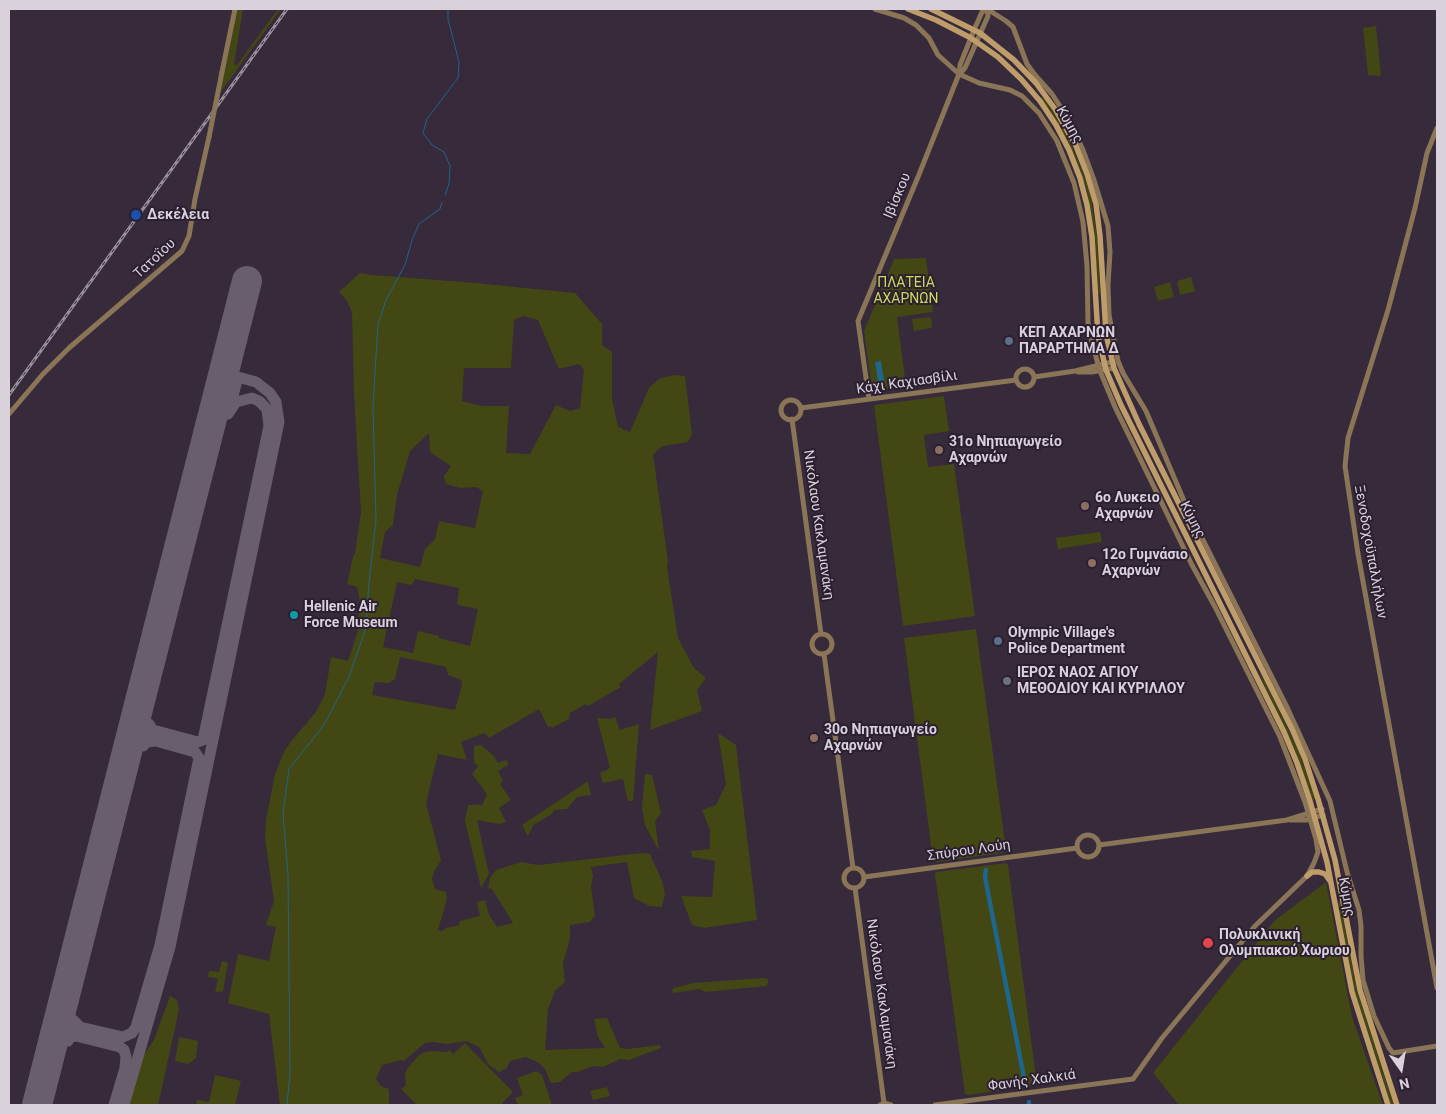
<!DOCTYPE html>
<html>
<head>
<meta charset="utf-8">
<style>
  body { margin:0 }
  #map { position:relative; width:1446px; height:1114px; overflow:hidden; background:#362a3b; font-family:Roboto,sans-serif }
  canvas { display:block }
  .frame { position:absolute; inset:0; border:10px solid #d9d1dc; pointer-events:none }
  .north { position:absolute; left:1376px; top:1044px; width:50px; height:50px; -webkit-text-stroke:4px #2c2030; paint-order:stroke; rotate:167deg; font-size:14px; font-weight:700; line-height:20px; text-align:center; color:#d9d1dc }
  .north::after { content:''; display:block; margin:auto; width:18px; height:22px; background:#d9d1dc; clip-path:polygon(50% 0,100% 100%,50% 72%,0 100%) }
</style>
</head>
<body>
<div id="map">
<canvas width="1446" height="1114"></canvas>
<div class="frame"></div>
<div class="north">N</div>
</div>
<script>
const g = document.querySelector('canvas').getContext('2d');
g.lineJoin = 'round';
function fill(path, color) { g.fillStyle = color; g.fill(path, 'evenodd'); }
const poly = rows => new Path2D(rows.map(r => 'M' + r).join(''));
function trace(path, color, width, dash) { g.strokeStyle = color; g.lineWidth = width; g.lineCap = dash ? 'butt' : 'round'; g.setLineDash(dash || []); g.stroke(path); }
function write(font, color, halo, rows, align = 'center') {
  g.font = font + ' Roboto,sans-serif'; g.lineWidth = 4; g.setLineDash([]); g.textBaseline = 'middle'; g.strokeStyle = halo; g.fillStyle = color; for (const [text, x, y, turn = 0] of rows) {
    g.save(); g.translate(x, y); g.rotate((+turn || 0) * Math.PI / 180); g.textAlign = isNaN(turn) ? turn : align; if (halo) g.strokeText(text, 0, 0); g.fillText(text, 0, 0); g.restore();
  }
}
fill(poly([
  [237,9,243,9,234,64,237,65,278,9,281,9,220,93],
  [1376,26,1381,76,1368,75,1363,28],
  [1043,97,1068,136,1090,191,1097,236,1100,294,1098,293,1094,236,1087,191,1071,148,1058,123,1041,99],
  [926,258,933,312,897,317,906,386,872,391,864,331,894,259],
  [360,273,372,275,476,283,575,293,602,324,602,345,612,352,612,399,618,427,630,432,649,388,659,379,673,375,685,376,692,434,688,442,663,446,653,454,668,561,667,567,678,638,694,668,706,678,697,690,702,711,650,730,658,652,619,684,621,687,588,706,586,704,570,713,569,719,552,728,551,726,548,727,539,709,489,738,485,733,461,742,467,760,438,754,426,803,441,860,434,872,432,879,435,889,446,892,447,899,438,930,442,931,446,928,459,925,460,921,480,916,477,902,485,900,489,915,497,927,513,923,492,889,488,888,490,878,496,870,521,862,538,865,642,853,650,854,662,881,665,894,662,907,649,906,634,898,627,862,591,867,593,876,591,886,595,916,590,922,570,925,570,939,563,963,565,982,555,991,548,1009,545,1050,605,1048,598,1037,594,1019,607,1018,620,1048,627,1049,660,1045,661,1048,629,1060,620,1059,603,1067,593,1066,578,1072,572,1072,560,1082,551,1083,545,1069,539,1063,526,1057,510,1061,507,1068,499,1072,488,1064,479,1047,466,1041,447,1044,433,1042,425,1043,404,1061,401,1060,382,1065,376,1079,381,1086,389,1089,389,1105,280,1105,269,1014,228,1003,238,954,269,961,276,927,266,925,274,901,265,838,266,820,275,774,284,752,292,740,316,712,325,694,331,657,348,661,358,631,360,602,357,587,347,584,353,556,355,554,361,512,354,394,352,312,347,301,339,292],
  [523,316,538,320,559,369,579,364,584,370,580,408,570,411,556,405,530,454,506,453,509,406,482,406,462,401,464,368,511,368,514,320],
  [429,433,430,452,451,466,444,476,446,484,460,488,476,487,483,491,475,528,439,521,435,539,425,549,420,567,380,558,385,532,393,525,397,495,410,451],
  [415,579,459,588,457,605,478,609,470,646,439,638,439,636,418,631,413,653,383,647,397,582,412,585],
  [400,657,446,667,448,675,461,680,462,685,455,710,372,695,375,682,389,683,395,679],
  [1191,277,1195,291,1180,295,1177,281],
  [1170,282,1174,297,1158,301,1154,287],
  [931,317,932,328,914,331,912,319],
  [944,396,949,431,924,435,928,467,954,464,975,616,903,626,874,405],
  [1100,532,1102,542,1058,549,1056,538],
  [976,629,1006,850,1002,853,936,862,933,860,904,638],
  [1258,671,1265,681,1298,750,1316,799,1313,800,1295,751],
  [615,717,620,730,639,724,633,801,628,801,623,779,603,783,600,773,610,768,597,718,610,719],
  [718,733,736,745,757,920,704,928,692,925,681,896,712,897,715,861,692,857,691,851,710,849,710,830,702,810,716,805,726,784],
  [481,745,493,755,498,763,506,760,509,764,498,771,503,781,500,784,511,800,499,808,506,822,499,824,477,820,489,874,481,888,465,821,468,805,482,805,487,794,472,774,478,766,474,762,474,746],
  [645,774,652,775,661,813,655,821,659,851,645,825,642,808],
  [588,781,591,795,577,797,567,809,554,810,551,815,534,824,528,836,522,825],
  [1006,863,1008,865,1037,1085,968,1095,965,1094,935,874,936,872],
  [1326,882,1352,1017,1383,1105,1179,1105,1153,1073,1274,921],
  [1340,902,1357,990,1394,1105,1391,1105,1354,991,1337,903],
  [222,961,228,963,223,991,215,993,218,978,208,977,209,971,219,972],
  [764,978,768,979,768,983,766,986,705,992,700,989,673,993,672,990,674,988,693,983],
  [170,996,177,1000,179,1010,158,1105,130,1105,139,1062,154,1040],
  [179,1037,198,1041,196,1058,188,1064,175,1061],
  [465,1043,513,1092,502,1103,504,1105,417,1105,401,1089,406,1085,405,1075,407,1069,418,1056,425,1052,433,1051,447,1052,449,1050,453,1054],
  [536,1071,542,1075,552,1105,518,1105,515,1098,523,1095,517,1078],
  [215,1075,241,1081,235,1105,196,1105,197,1100,209,1102],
  [607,1087,610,1096,593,1100,590,1091]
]), '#434713');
fill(poly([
  [881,361,885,387,879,388,875,362]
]), '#1f668c');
trace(poly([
  [445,195,449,184,450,166,444,152,432,145,423,133,427,119,458,78,459,62,448,19,448,9],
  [287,1105,290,1073,288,874,283,813,289,769,324,725,349,677,366,628,369,582,376,520,373,407,378,324,386,300,405,265,412,240,419,224,440,209,442,202]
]), '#1f668c', 1);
trace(poly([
  [986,870,985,877,1025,1083],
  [1029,1102,1029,1105]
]), '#1f668c', 4.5);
trace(poly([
  [114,1105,125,1068,126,1057,124,1050,120,1047,76,1036,70,1037,68,1041,73,1020,80,1027,123,1037,132,1033,136,1027,160,945,199,758,195,752,156,741,147,742,143,746,149,724,153,730,198,742,203,740,269,426,267,409,259,401,252,398,236,402,228,414],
  [124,1105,170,947,279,422,276,402,270,393,256,382,238,377,229,410]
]), '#685e6c', 11);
trace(poly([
  [37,1105,247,281]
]), '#685e6c', 30);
trace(poly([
  [875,9,904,18,916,25,929,38,938,55,959,74,979,83,1010,90,1022,96,1039,113,1057,141,1074,183,1083,222,1087,266,1088,323,1092,343,1100,371,1115,407,1192,565,1215,607,1280,737,1305,802,1316,839,1318,852,1314,863,1307,876,1255,926,1162,1038,1133,1079,935,1105],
  [987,9,1006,21,1013,27,1027,64,1035,75,1052,94,1069,120,1083,150,1094,180,1108,226,1110,252,1108,285,1109,315,1118,361,1123,373,1146,411,1187,508,1286,705,1330,801,1347,872,1359,910,1361,926,1361,956,1363,980,1374,1016,1389,1048,1393,1053,1437,1046],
  [222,72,235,9],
  [960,74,965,68,988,16,987,9],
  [1437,128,1427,153,1415,208,1388,310,1348,438,1345,466,1358,554,1437,988],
  '1016 378a9 9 0 1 1 18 0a9 9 0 1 1-18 0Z',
  [1078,372,1092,372,1114,368],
  [1034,377,1075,371,1112,362],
  [869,399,858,321,918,177,959,74,960,65,974,30,982,12,987,9],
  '781 410a10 10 0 1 1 20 0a10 10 0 1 1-20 0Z',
  [801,408,1016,380],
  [9,414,43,374,69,348,182,251,189,236,195,199,209,137],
  [792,419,821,634],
  '812 644a10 10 0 1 1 20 0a10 10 0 1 1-20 0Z',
  [824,654,853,868],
  [1290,820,1306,820,1323,815],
  '1077 846a11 11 0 1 1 22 0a11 11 0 1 1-22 0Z',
  [1099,845,1287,820,1322,809],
  '844 878a10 10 0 1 1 20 0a10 10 0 1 1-20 0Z',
  [864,877,1077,848],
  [855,888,884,1103],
  [880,1105,884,1103,891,1105]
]), '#8b7557', 5);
trace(poly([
  [908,9,936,20,971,38,998,57,1021,79,1040,101,1056,125,1069,150,1080,178,1087,205,1092,237,1098,336,1106,370,1121,405,1284,732,1297,763,1310,801,1327,862,1352,992,1388,1105],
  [931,9,980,33,1014,60,1036,83,1055,109,1076,146,1087,174,1096,204,1100,236,1106,334,1114,368,1139,424,1292,729,1305,759,1318,799,1335,860,1360,990,1397,1105],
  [1307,876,1312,872,1319,872,1325,874,1330,881]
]), '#bf9d6b', 5.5);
const rail = poly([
  [9,395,287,9]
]);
trace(rail, '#9b919e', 3);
trace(rail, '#2c2030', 1, [4]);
trace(poly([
  [209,137,222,72]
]), '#8b7557', 5);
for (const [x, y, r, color] of [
  [136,215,6,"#1a4fb4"],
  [1009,341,5,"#5c6f8a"],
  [939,450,5,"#8d6e63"],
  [1085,506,5,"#8d6e63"],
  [1092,563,5,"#8d6e63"],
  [294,615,5,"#0f9aa8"],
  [998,641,5,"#5c6f8a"],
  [1007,681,5,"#6b7280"],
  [814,738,5,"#8d6e63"],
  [1208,943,6,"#e0444e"]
]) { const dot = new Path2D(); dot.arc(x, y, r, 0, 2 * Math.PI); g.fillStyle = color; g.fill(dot); trace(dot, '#2c2030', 2); }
write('14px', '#d9d1dc', '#2c2030', [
  ["Κύμης",1069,125,61],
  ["Ιβίσκου",898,196,-67],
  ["Τατοΐου",155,259,-43],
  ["Κάχι Καχιασβίλι",907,383,-8],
  ["Κύμης",1192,520,63],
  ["Νικόλαου Κακλαμανάκη",818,525,82],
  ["Ξενοδοχοϋπαλλήλων",1370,552,80],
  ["Σπύρου Λούη",969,851,-8],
  ["Κύμης",1346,897,80],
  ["Νικόλαου Κακλαμανάκη",881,994,82],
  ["Φανής Χαλκιά",1032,1081,-8]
]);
write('bold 14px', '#d9d1dc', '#2c2030', [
  ["Δεκέλεια",147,215],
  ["ΚΕΠ ΑΧΑΡΝΩΝ",1019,333],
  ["ΠΑΡΑΡΤΗΜΑ Δ",1019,349],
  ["31ο Νηπιαγωγείο",949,442],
  ["Αχαρνών",949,458],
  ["6ο Λυκειο",1095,498],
  ["Αχαρνών",1095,514],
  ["12ο Γυμνάσιο",1102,555],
  ["Αχαρνών",1102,571],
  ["Hellenic Air",304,607],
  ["Force Museum",304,623],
  ["Olympic Village's",1008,633],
  ["Police Department",1008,649],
  ["ΙΕΡΟΣ ΝΑΟΣ ΑΓΙΟΥ",1017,673],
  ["ΜΕΘΟΔΙΟΥ ΚΑΙ ΚΥΡΙΛΛΟΥ",1017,689],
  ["30ο Νηπιαγωγείο",824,730],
  ["Αχαρνών",824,746],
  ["Πολυκλινική",1219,935],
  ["Ολυμπιακού Χωριου",1219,951]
], 'left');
write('14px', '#ccd861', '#2c2030', [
  ["ΠΛΑΤΕΙΑ",906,283],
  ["ΑΧΑΡΝΩΝ",906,299]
]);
</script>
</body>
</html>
